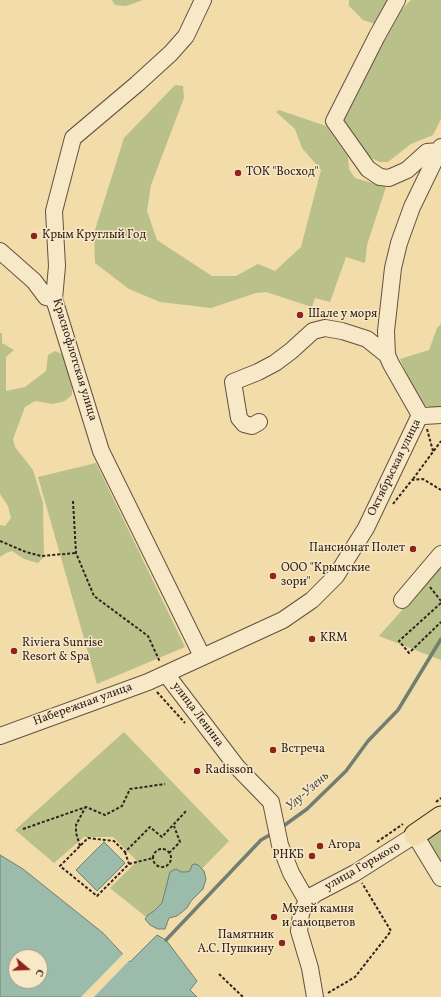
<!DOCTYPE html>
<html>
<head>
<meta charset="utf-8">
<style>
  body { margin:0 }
  #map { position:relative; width:441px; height:997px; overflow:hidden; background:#f2dcaa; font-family:Vollkorn,serif }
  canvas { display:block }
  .north { position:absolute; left:8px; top:949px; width:40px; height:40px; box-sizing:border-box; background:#f7e8c8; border:1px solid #a89984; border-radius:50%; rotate:109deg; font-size:11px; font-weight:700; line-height:16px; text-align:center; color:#32231d }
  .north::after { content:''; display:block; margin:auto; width:14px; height:18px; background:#8f2418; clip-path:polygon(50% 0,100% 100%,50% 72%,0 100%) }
</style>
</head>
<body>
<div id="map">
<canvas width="441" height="997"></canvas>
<div class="north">С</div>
</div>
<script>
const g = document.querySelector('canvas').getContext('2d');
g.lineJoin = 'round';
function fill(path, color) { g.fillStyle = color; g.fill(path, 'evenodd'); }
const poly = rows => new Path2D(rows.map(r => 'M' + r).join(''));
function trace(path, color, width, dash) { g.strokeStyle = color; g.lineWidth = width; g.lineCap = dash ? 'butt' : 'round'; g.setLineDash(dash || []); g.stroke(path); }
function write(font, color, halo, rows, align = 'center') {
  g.font = font + ' Vollkorn,serif'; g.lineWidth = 3; g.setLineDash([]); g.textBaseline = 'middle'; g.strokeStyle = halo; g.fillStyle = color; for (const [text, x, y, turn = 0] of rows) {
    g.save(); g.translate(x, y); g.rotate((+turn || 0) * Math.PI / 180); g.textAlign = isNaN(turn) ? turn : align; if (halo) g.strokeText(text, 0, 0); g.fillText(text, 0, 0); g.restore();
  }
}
fill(poly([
  [112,0,143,0,126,6,115,5],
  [349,0,390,0,378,25,363,20,349,6],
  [411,0,441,0,441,119,433,135,411,144,388,162,380,162,369,157,339,115,343,97,400,11],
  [175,85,183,86,184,98,151,185,147,211,157,240,212,276,236,276,258,264,275,271,301,247,321,170,302,148,295,129,276,112,279,110,326,126,348,157,349,169,355,178,386,187,367,245,365,263,346,257,330,302,315,298,312,307,266,292,256,293,211,308,160,302,129,289,95,263,94,233,124,138],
  [441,324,441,410,439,410,420,404,400,359,429,350,437,328],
  [0,333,2,333,2,343,14,350,6,357,6,391,25,387,46,371,48,355,55,351,64,355,72,383,72,395,65,401,53,404,35,401,25,407,13,439,15,447,33,470,43,503,44,557,38,563,24,559,12,551,6,553,0,557,0,525,5,526,11,518,8,506,0,494],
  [96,463,185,647,97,684,38,477],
  [441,566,441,660,379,636],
  [124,732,229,841,151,921,110,888,137,861,113,837,84,837,54,863,15,830],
  [441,829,441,871,422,843]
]), '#b9c08a');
const water = poly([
  [104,842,125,863,97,891,76,870,104,842],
  [0,855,23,869,103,933,130,962,157,935,166,940,197,981,190,990,197,997,0,997,0,855],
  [16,957,40,957,40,981,16,981,16,957],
  [195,864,198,865,204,871,206,879,203,889,191,901,187,908,177,916,169,918,165,929,158,929,150,925,145,919,148,915,154,911,162,903,170,872,176,869,181,872,186,872,190,871,192,865,195,864]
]);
fill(water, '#9bbbab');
trace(water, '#717e72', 1);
fill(poly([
  [147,942,94,997,81,997,124,953,130,959]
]), '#f2dcaa');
trace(poly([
  [282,827,307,809,346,771,368,741,398,710,441,639],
  [166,940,261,840,273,833]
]), '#717e72', 3.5);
const minor = poly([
  [397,0,377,36,334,121,368,169,380,177,389,178,407,170,427,152,439,151],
  [0,251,34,281,46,297,54,299],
  [420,415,424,416,441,415],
  [259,422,252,426,244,424,239,418,233,382,258,372,275,363,291,351,313,331,325,328,342,331,367,339,387,355],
  [402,600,441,554],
  [202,656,101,451,54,299,57,266,54,211,73,138,137,84,171,53,186,36,203,0],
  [166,674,237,767,271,802,280,845,291,873,307,901],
  [0,736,148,682,283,620,312,600,336,576,366,528,420,415,391,364,387,355,386,331,393,268,399,243,412,207,441,147],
  [315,997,310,968,299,931,301,913,307,901,315,894,355,873,415,835,441,878]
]);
const major = poly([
  [415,835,441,817]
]);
trace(minor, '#625140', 18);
trace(major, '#32231d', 23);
trace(poly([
  [427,429,433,451],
  [413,479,441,441],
  [73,501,76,553,94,596,148,636,160,662],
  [393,504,412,480,423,479,441,490],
  [0,541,26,552,41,556,76,553],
  [430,587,441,601],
  [441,603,399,641,409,653,441,622],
  [157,692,185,723],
  [436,802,441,798],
  [23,829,86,807,105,815,122,806,130,789,165,784],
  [377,842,403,824],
  [80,846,76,833,76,825,85,808],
  '153 858a9 9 0 1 1 18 0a9 9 0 1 1-18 0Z',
  [125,852,129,864,97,896,60,866,88,838,114,841,125,852,150,827,162,837,187,810],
  [169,853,180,842,174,826],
  [129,864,153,858],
  [219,974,243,997],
  [328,993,355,977,391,931,362,883]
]), '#32231d', 2, [3, 2]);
trace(minor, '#f7e8c8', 16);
trace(major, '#f2dcaa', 21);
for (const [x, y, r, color] of [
  [238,173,4,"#8f2418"],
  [34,236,4,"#8f2418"],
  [300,315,4,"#8f2418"],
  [413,549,4,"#8f2418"],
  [273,576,4,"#8f2418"],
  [312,639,4,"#8f2418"],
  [14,651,4,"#8f2418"],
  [273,750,4,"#8f2418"],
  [197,771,4,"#8f2418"],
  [320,846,4,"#8f2418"],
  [312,856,4,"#8f2418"],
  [274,917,4,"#8f2418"],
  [282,943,4,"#8f2418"]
]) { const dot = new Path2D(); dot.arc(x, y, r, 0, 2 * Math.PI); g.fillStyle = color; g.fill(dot); trace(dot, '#f7e8c8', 1.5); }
write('12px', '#32231d', '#f7e8c8', [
  ["ТОК \"Восход\"",246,173],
  ["Крым Круглый Год",42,236],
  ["Шале у моря",308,315],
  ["Пансионат Полет",405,549,"right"],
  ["ООО \"Крымские",281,569],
  ["зори\"",281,583],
  ["KRM",320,639],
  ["Riviera Sunrise",22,644],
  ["Resort & Spa",22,658],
  ["Встреча",281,750],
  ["Radisson",205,771],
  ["Агора",328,846],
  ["РНКБ",304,856,"right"],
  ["Музей камня",282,910],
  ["и самоцветов",282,924],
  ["Памятник",274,936,"right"],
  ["А.С. Пушкину",274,950,"right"]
], 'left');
write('12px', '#32231d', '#f7e8c8', [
  ["Краснофлотская улица",74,360,73],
  ["Октябрьская улица",395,468,-64],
  ["Набережная улица",83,705,-20],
  ["улица Ленина",197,715,53],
  ["улица Горького",363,867,-30]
]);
write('italic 13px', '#525148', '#f7e8c8', [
  ["Улу-Узень",308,792,-41]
]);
</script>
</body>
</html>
